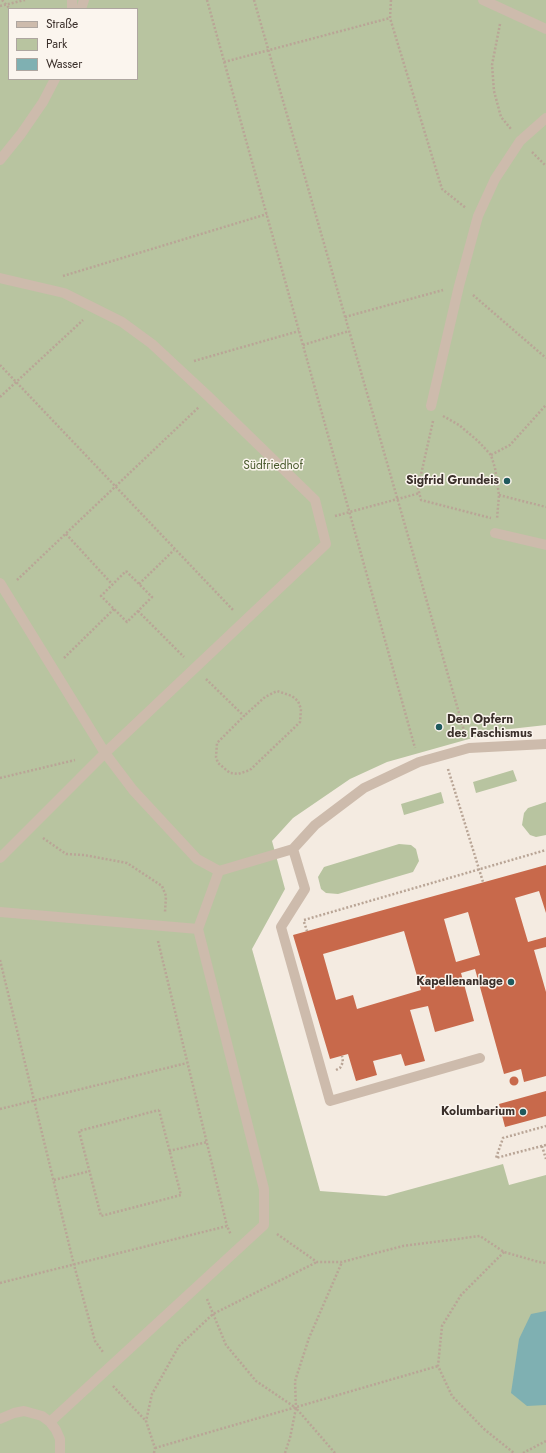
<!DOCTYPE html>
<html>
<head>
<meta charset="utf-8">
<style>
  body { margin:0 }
  #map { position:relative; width:546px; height:1453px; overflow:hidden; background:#f4ebe1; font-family:Jost,sans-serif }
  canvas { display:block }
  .legend { position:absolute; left:8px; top:8px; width:130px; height:72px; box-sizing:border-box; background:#fbf5ee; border:1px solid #aea6a0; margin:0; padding:5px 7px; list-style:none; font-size:12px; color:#3b302b }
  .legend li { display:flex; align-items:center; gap:8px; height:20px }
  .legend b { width:20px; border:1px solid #aea6a0 }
</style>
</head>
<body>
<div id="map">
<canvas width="546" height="1453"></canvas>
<ul class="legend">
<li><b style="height:5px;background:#cdbbac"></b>Straße</li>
<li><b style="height:11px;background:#b8c4a0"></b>Park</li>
<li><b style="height:11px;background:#7fb0b2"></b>Wasser</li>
</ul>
</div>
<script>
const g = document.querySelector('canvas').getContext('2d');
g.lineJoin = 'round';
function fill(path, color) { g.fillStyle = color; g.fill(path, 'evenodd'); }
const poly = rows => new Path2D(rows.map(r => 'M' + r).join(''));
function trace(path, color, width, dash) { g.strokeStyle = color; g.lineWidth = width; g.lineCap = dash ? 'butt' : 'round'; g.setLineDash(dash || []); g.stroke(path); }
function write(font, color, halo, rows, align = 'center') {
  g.font = font + ' Jost,sans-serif'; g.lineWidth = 3; g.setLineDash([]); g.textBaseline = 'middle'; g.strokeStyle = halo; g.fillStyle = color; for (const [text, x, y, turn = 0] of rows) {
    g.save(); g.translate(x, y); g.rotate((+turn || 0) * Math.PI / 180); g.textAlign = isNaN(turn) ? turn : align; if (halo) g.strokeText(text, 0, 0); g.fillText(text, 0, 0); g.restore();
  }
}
fill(poly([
  [0,0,546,0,546,725,501,730,387,762,350,779,293,818,272,841,285,889,252,949,320,1191,386,1196,503,1164,509,1185,546,1175,546,1453,0,1453],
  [9,9,137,9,137,79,9,79],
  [513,770,517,781,476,793,473,782],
  [441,792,444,803,404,815,401,804],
  [546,802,546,835,536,837,530,835,522,825,524,813,528,808],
  [399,844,411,845,416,849,419,861,413,872,338,894,326,893,321,889,318,877,324,867]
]), '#b8c4a0');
fill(poly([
  [546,1311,546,1405,527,1406,511,1393,519,1339,531,1314]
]), '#7fb0b2');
fill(poly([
  [546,865,546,913,539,891,515,898,528,942,546,937,546,947,534,950,546,992,546,1076,524,1082,521,1069,504,1074,475,969,461,973,474,1021,435,1032,428,1006,410,1010,425,1061,405,1066,401,1054,373,1061,377,1075,356,1081,348,1054,330,1059,293,935],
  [468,912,480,955,456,962,444,919],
  [404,931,421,990,357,1009,353,995,336,1000,323,954],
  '509.5 1081a4.5 4.5 0 1 1 9 0a4.5 4.5 0 1 1-9 0Z',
  [546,1091,546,1116,505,1127,499,1104]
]), '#c8694b');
trace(poly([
  [2,0,10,9],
  [207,0,415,748],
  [254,0,465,734],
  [391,0,390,18,442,189,466,208],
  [0,6,25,0],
  [500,24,492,65,494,91,501,117,511,129],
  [224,62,390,18],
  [532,152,546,166],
  [63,276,267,214],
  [473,295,546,358],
  [345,317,443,290],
  [303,345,349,331],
  [194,361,299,331],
  [0,365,233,610],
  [0,397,83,320],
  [443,416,459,425,478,441,491,455,495,468,499,495,497,519],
  [433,421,418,488,421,500,491,518],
  [491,455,510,445,546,405],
  [499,495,546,507],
  [335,516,420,493],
  [66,534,112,584],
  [126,571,152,597,127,622,101,596,126,571],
  [17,580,199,407],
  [139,584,174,550],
  [138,611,184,657],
  [64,658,114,609],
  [206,679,244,716,217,743,216,757,218,763,230,773,238,774,250,770,295,727,300,722,301,709,298,701,292,696,277,691,265,697,244,716],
  [448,769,483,882],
  [0,778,75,760],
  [43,838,66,854,84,855,127,863,162,886,166,896,165,912],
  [304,920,546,850],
  [304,922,307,931],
  [158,941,227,1226],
  [0,960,74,1265,95,1341,103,1352],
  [336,1070,340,1068,343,1062,342,1056],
  [0,1109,187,1063],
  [159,1110,181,1195,101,1216,79,1131,159,1110],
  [546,1145,542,1146,546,1159],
  [542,1146,496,1158,503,1138,546,1126],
  [169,1151,207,1142],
  [54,1180,90,1171],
  [277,1234,317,1262,342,1262,403,1246,480,1236,504,1252,539,1262,546,1263],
  [504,1252,461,1295,442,1326,438,1366,452,1396,484,1429,514,1453],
  [0,1283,227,1226,231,1235],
  [207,1299,226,1345,256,1381,296,1408,295,1381,309,1338,342,1262],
  [113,1386,146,1421],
  [155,1448,438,1366],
  [154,1453,155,1448,146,1421,152,1394,179,1346,213,1314,317,1262],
  [285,1453,290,1438,296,1408,335,1453],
  [523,1453,546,1441]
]), '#b9a596', 2.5, [2, 2]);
trace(poly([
  [72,0,72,9],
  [483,0,546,29],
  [81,9,84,0],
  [0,160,21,134,43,102,55,79],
  [0,278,64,293,122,322,152,344,209,397,315,500,326,544,105,753,0,858],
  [431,406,459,286,478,216,495,179,520,141,546,118],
  [495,533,546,545],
  [0,583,105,753,133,790,197,859,219,871,293,849,315,825,364,788,419,762,469,748,546,744],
  [293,849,305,889,281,927,330,1101,480,1058],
  [0,912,198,929],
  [0,1419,14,1413,24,1411,42,1416,50,1422,56,1430,60,1439,60,1453],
  [50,1422,264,1225,264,1189,198,929,219,871]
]), '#cdbbac', 10);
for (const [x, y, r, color] of [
  [507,481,4,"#1f5a5e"],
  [439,727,4,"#1f5a5e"],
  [511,982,4,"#1f5a5e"],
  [523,1112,4,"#1f5a5e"]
]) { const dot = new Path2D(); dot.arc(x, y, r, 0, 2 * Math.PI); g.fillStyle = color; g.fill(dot); trace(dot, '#fbf5ee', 1.5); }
write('12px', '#4a5a2e', '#fbf5ee', [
  ["Südfriedhof",273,466]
]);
write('bold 12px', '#3b302b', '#fbf5ee', [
  ["Sigfrid Grundeis",499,481],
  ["Den Opfern",447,720,"left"],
  ["des Faschismus",447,734,"left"],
  ["Kapellenanlage",503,982],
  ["Kolumbarium",515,1112]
], 'right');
</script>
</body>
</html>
